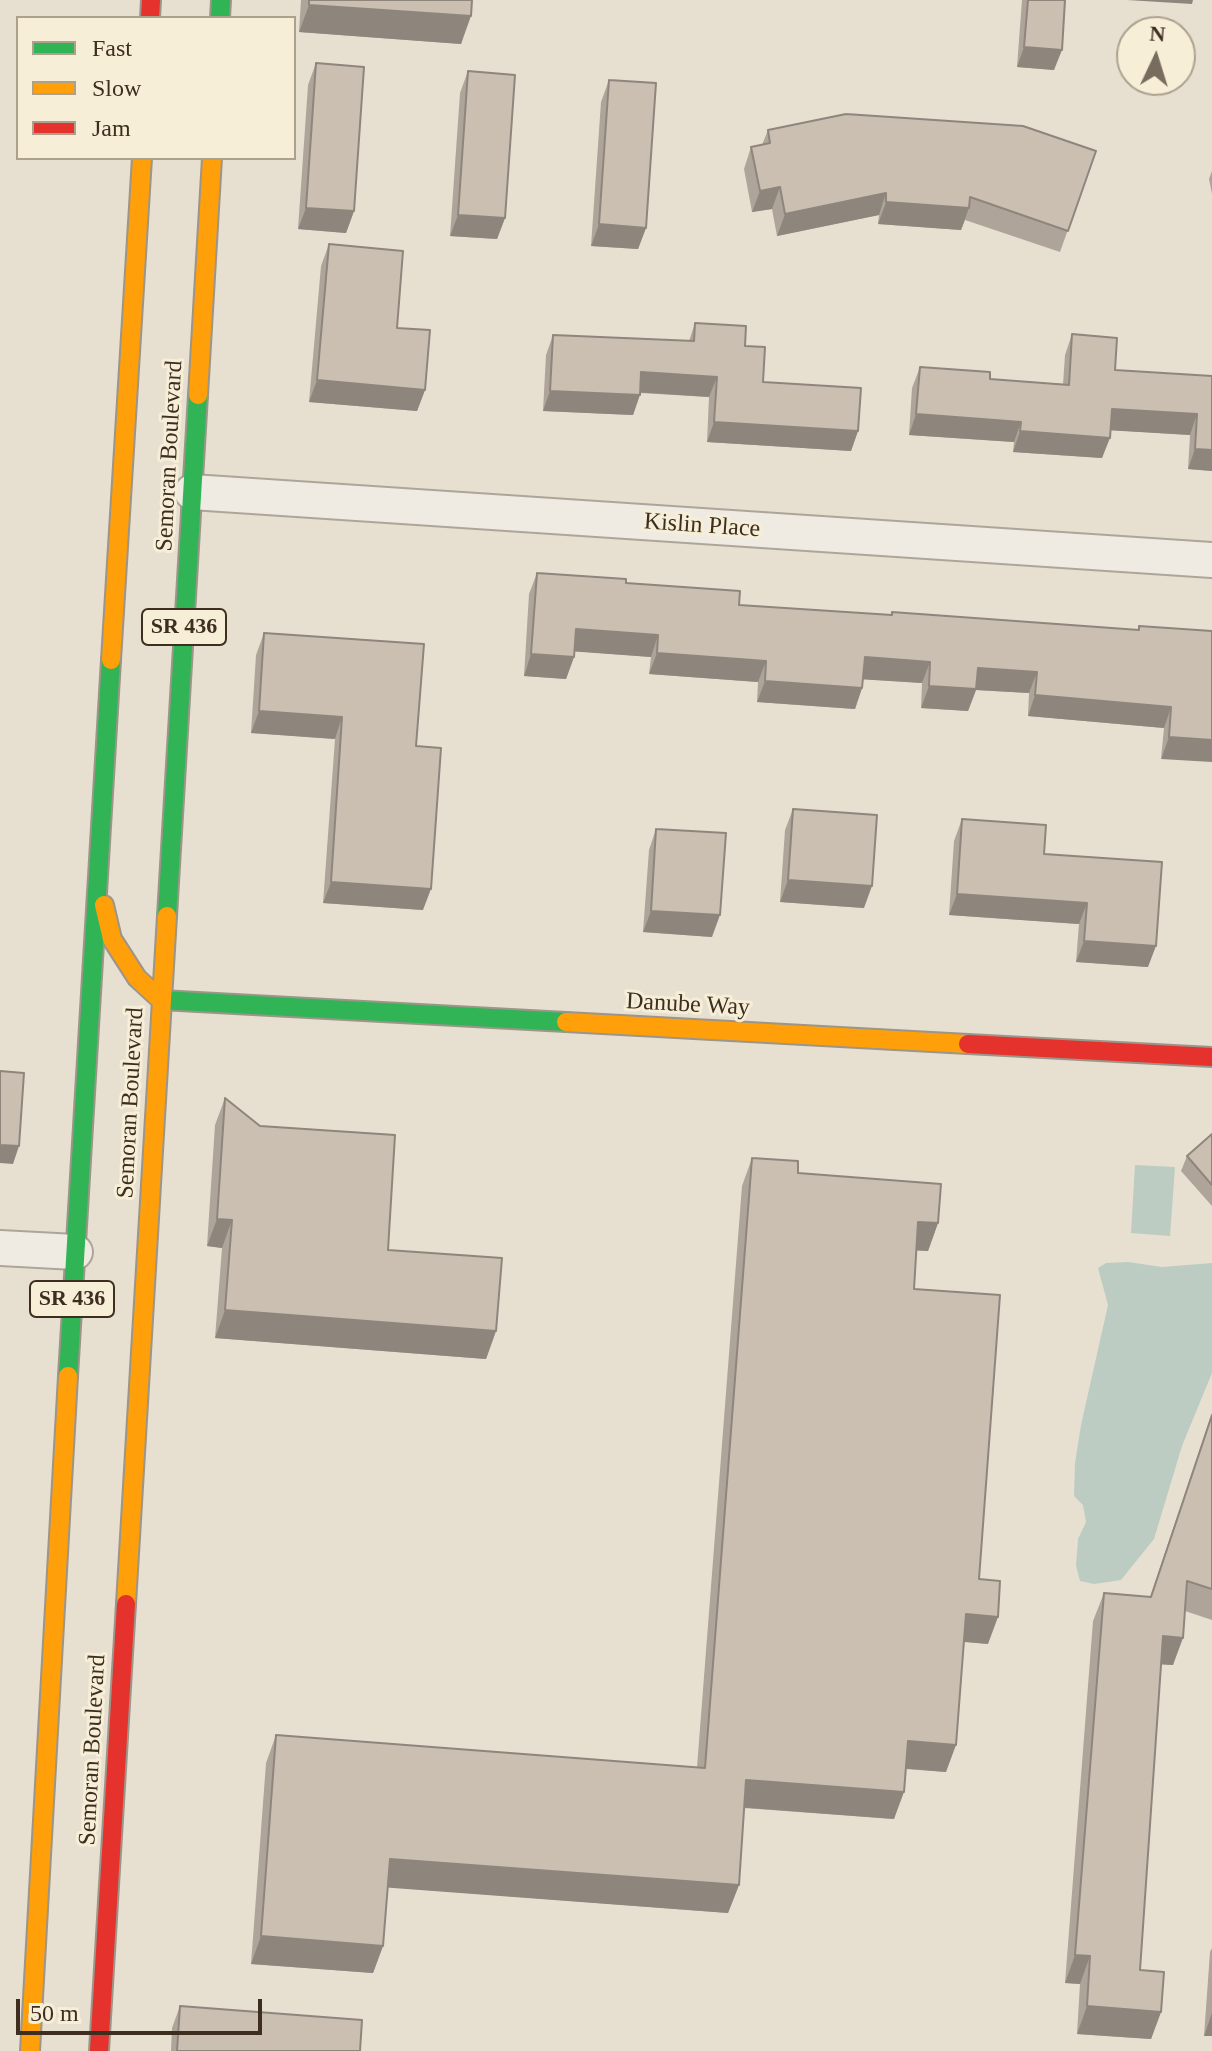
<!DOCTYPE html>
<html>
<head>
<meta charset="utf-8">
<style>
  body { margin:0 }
  #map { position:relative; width:1212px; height:2051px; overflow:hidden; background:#e7e0d1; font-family:"Times New Roman",serif }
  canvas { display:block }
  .legend { position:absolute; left:16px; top:16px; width:280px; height:144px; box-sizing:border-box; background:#f7eed8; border:2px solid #ada18e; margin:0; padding:10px 14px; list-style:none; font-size:24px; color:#3d2e20 }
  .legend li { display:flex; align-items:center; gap:16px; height:40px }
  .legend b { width:40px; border:2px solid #ada18e }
  .north { position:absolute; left:1116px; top:16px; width:80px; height:80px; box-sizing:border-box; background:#f7eed8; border:2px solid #ada18e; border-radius:50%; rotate:4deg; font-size:22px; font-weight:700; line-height:32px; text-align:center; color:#3d2e20 }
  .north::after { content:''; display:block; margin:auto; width:28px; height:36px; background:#786c5e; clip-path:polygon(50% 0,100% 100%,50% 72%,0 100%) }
  .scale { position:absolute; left:16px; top:1999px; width:246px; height:36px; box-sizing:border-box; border:4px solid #3d2e20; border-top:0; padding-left:10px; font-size:24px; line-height:28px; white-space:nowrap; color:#3d2e20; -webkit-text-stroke:6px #f7eed8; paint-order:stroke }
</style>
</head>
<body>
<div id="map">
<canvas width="1212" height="2051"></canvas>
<ul class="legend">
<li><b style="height:10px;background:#30b455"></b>Fast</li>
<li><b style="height:10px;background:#ff9f0a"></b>Slow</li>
<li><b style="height:10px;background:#e5322d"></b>Jam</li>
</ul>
<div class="north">N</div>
<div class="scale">50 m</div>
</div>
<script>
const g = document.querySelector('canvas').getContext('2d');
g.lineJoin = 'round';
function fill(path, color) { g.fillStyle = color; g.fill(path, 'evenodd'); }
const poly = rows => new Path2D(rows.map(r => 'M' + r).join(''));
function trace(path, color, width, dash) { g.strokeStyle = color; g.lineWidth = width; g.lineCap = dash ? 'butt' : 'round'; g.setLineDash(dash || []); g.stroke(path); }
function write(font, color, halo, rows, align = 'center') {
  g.font = font + ' "Times New Roman",serif'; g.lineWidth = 6; g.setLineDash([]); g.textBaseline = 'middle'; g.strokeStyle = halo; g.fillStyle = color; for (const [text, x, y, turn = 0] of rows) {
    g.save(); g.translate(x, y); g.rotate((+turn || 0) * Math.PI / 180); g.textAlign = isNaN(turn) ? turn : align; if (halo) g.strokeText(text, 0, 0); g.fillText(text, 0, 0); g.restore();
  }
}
fill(poly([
  [1135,1165,1175,1167,1170,1236,1131,1233],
  [1128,1262,1162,1267,1212,1263,1212,1373,1182,1446,1154,1539,1121,1580,1094,1584,1080,1581,1076,1566,1078,1539,1086,1522,1083,1505,1074,1496,1075,1463,1081,1425,1108,1305,1098,1268,1106,1263]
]), '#bcccc2');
const street = poly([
  [192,492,1212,560],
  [0,1248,75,1252]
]);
const fast = poly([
  [220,18,221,0],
  [167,916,198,395],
  [161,1000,566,1022],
  [68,1376,111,660]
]);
const slow = poly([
  [198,395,212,158],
  [111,660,142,158],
  [104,905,112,939,137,978,161,1000],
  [566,1022,968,1044],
  [126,1604,167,916],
  [30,2051,68,1376]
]);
const jam = poly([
  [150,18,151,0],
  [968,1044,1212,1057],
  [99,2051,126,1604]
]);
trace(street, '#ada599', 38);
trace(fast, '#9c958a', 22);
trace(slow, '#9c958a', 22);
trace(jam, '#9c958a', 22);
trace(street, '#efebe3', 34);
trace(fast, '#30b455', 18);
trace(slow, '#ff9f0a', 18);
trace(jam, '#e5322d', 18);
fill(poly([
  [301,0,472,0,461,44,299,32],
  [1022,0,1065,0,1054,70,1017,67],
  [316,63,354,211,346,233,298,229,308,85],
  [468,71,505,218,497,239,450,236,460,93],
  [609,80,646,228,638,249,591,246,601,102],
  [768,130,1096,151,1060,252,965,220,961,230,878,224,879,215,777,236,772,209,752,212,744,169,751,147,762,145],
  [1212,171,1212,194,1209,179],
  [329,244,397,328,425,390,417,411,309,402,321,266],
  [695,323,745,346,763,382,858,431,851,451,707,442,709,397,640,393,633,415,543,411,546,355,553,335,689,341],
  [1072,334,1115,370,1212,376,1212,471,1188,469,1190,435,1111,430,1102,458,1013,452,1014,442,909,435,912,388,920,367,990,379,1063,384,1065,355],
  [537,573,626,583,739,605,891,615,892,612,1138,630,1139,626,1212,631,1161,759,1164,728,1028,716,1029,693,976,690,968,711,921,708,922,683,863,679,862,688,855,709,757,702,758,682,649,674,651,657,574,651,574,657,566,679,524,676,529,594],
  [264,633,416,746,423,910,323,903,335,739,251,733,256,655],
  [793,809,864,908,780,902,785,830],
  [962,819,1044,854,1148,967,1076,962,1079,924,949,915,954,841],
  [656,829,712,937,643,932,649,850],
  [225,1098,388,1250,496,1331,486,1359,215,1338,222,1248,207,1246,215,1125],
  [1212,1134,1212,1206,1181,1171,1187,1156],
  [752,1158,938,1223,928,1251,916,1250,914,1289,979,1579,988,1644,964,1642,946,1772,906,1769,894,1819,744,1808,739,1885,728,1913,388,1887,383,1946,373,1973,251,1964,266,1763,276,1735,697,1767,742,1186],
  [1212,1413,1212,1620,1185,1611,1173,1665,1161,1664,1140,1970,1161,2012,1151,2039,1077,2034,1080,1984,1065,1983,1093,1621,1104,1593,1150,1597],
  [1212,1948,1212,2036,1204,2036,1210,1952],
  [180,2006,360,2051,171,2051,172,2028]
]), '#afa499');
fill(poly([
  [1127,0,1193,0,1192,4],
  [309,5,471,16,461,44,299,32],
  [1024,47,1062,50,1054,70,1017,67],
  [780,187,772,209,752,212,760,191],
  [886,193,879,215,777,236,785,214],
  [886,202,969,208,961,230,878,224],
  [306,208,354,211,346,233,298,229],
  [458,215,505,218,497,239,450,236],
  [599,224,646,228,638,249,591,246],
  [641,372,717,377,709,397,634,392],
  [317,380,425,390,417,411,309,402],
  [550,391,640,395,633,415,543,411],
  [1112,409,1197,414,1190,435,1105,430],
  [916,414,1021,422,1014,442,909,435],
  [714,422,858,431,851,451,707,442],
  [1020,431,1110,438,1102,458,1013,452],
  [1195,449,1212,450,1212,471,1188,469],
  [576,629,658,635,651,657,568,651],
  [657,653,766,661,758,682,649,674],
  [531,654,574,657,566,679,524,676],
  [865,657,930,662,922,683,857,679],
  [978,668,1037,672,1029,693,976,690,968,711,921,708,929,686],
  [765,681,862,688,855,709,757,702],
  [1035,695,1171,707,1164,728,1028,716],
  [259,711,342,717,335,739,251,733],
  [1169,737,1212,740,1212,762,1161,759],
  [788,880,872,886,864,908,780,902],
  [331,882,431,889,423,910,323,903],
  [957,894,1087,903,1079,924,949,915],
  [651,911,720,915,712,937,643,932],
  [1084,941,1156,946,1148,967,1076,962],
  [0,1145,19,1146,13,1164,0,1163],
  [217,1219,232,1220,222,1248,207,1246],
  [918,1222,938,1223,928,1251,908,1250],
  [225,1310,496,1331,486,1359,215,1338],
  [966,1614,998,1617,988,1644,956,1641],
  [1163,1636,1183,1638,1173,1665,1153,1664],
  [908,1741,956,1745,946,1772,898,1768],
  [746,1780,904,1792,894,1819,736,1807],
  [390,1859,739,1885,728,1913,380,1887],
  [261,1936,383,1946,373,1973,251,1964],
  [1075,1955,1090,1956,1080,1984,1065,1983],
  [1087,2006,1161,2012,1151,2039,1077,2034],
  [1212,2013,1212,2036,1204,2036]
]), '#8e867d');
const building = poly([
  [309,0,472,0,471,16,309,5,309,0],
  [1028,0,1065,0,1062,50,1024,47,1028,0],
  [316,63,364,67,354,211,306,208,316,63],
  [468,71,515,75,505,218,458,215,468,71],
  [609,80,656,83,646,228,599,224,609,80],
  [846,114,1023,126,1096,151,1068,231,970,197,969,208,886,202,886,193,785,214,780,187,760,191,751,147,770,143,768,130,846,114],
  [329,244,403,251,397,328,430,330,425,390,317,380,329,244],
  [695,323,746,326,745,346,765,347,763,382,861,388,858,431,714,422,717,377,641,372,640,395,550,391,553,335,694,341,695,323],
  [1072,334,1117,338,1115,370,1212,376,1212,450,1195,449,1197,414,1112,409,1110,438,1020,431,1021,422,916,414,920,367,990,372,990,379,1069,385,1072,334],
  [537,573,626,579,626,583,740,591,739,605,892,615,892,612,1139,630,1139,626,1212,631,1212,740,1169,737,1171,707,1035,695,1037,672,978,668,976,689,929,686,930,662,865,657,862,688,765,681,766,661,657,653,658,635,576,629,574,657,531,654,537,573],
  [264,633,424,644,416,746,441,748,431,889,331,882,342,717,259,711,264,633],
  [793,809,877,815,872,886,788,880,793,809],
  [962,819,1046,825,1044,854,1162,862,1156,946,1084,941,1087,903,957,894,962,819],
  [656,829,726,833,720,915,651,911,656,829],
  [0,1071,24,1073,19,1146,0,1145,0,1071],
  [225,1098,260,1126,395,1135,388,1250,502,1258,496,1331,225,1310,232,1220,217,1219,225,1098],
  [1212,1134,1212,1185,1187,1156,1212,1134],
  [752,1158,798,1161,798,1173,941,1184,938,1223,918,1222,914,1289,1000,1295,979,1579,1000,1581,998,1617,966,1614,956,1745,908,1741,904,1792,746,1780,739,1885,390,1859,383,1946,261,1936,276,1735,705,1768,752,1158],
  [1212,1415,1212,1589,1187,1581,1183,1638,1163,1636,1140,1970,1164,1972,1161,2012,1087,2006,1090,1956,1075,1955,1104,1593,1151,1597,1212,1415],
  [180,2006,362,2020,360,2051,177,2051,180,2006]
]);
fill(building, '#cbbfb2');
trace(building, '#8e867d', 2);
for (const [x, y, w] of [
  [184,627,84],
  [72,1299,84]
]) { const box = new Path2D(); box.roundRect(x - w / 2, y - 18, w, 36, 6); g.fillStyle = '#f7eed8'; g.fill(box); trace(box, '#3d2e20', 2); }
write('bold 22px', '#3d2e20', null, [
  ["SR 436",184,627],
  ["SR 436",72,1299]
]);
write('24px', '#3d2e20', '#f7eed8', [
  ["Semoran Boulevard",170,456,-87],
  ["Kislin Place",702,526,4],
  ["Danube Way",688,1005,3],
  ["Semoran Boulevard",131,1103,-87],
  ["Semoran Boulevard",93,1750,-87]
]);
</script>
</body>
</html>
